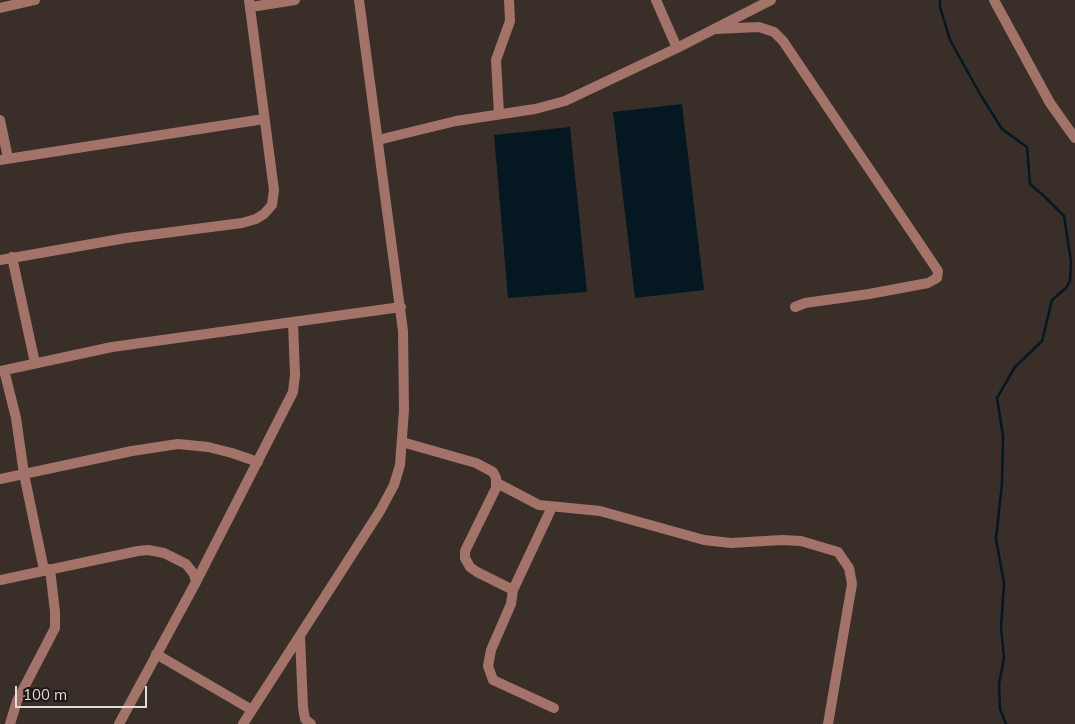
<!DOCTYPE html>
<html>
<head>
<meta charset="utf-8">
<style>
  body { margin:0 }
  #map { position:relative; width:1075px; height:724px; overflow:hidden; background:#3a2f28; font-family:Mulish,sans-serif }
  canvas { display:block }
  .scale { position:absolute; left:15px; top:686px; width:132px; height:22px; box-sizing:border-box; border:2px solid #e1dad6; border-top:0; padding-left:6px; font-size:15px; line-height:18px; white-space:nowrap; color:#e1dad6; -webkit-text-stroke:4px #1d1815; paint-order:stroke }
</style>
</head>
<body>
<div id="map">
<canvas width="1075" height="724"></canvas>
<div class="scale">100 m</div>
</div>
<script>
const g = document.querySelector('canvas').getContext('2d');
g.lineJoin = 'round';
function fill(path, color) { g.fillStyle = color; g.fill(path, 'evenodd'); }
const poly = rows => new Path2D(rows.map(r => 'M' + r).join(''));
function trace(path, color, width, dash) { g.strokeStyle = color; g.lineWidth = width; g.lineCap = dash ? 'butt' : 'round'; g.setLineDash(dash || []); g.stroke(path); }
fill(poly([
  [682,104,704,290,635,298,613,112],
  [570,127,587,292,508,298,494,135]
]), '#051822');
trace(poly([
  [940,0,940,7,950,40,980,94,1002,129,1027,147,1030,184,1045,197,1064,216,1071,261,1070,281,1066,288,1052,300,1042,341,1015,367,997,398,1003,436,1002,484,996,539,1004,583,1001,628,1004,658,999,684,1000,709,1006,724]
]), '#051822', 2.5);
trace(poly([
  [656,0,677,48],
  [994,0,1050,103,1075,138],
  [251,7,295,0],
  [0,8,35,0],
  [716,29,759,27,774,32,783,41,938,271,937,278,928,283,869,294,805,303,795,307],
  [499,114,496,60,510,21,509,0],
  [0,120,8,158],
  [378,140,456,121,535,109,565,101,677,48,771,0],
  [0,160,264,119],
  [12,257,35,363],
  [0,260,126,238,242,223,256,219,264,214,272,205,274,190,249,0],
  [4,370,16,418,24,474,44,570],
  [0,371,112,347,401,307],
  [402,442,476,463,493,472,496,478,496,488,465,551,465,558,470,567,477,572,513,590],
  [0,479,132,451,178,444,208,447,232,453,258,462],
  [497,483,539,505,600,511,704,540,731,543,782,540,801,541,838,552,849,568,852,584,828,724],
  [552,507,513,590,511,604,491,650,488,666,493,680,554,708],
  [0,580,138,551,148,550,164,553,186,564,194,574,196,582],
  [300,636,303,707,305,719,311,724],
  [156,654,252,710],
  [10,724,17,701,55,628,55,612,50,569],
  [119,724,196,582,293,392,295,375,293,322],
  [243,724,380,511,394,485,400,465,404,410,403,331,359,0]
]), '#a37269', 10);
</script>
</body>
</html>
